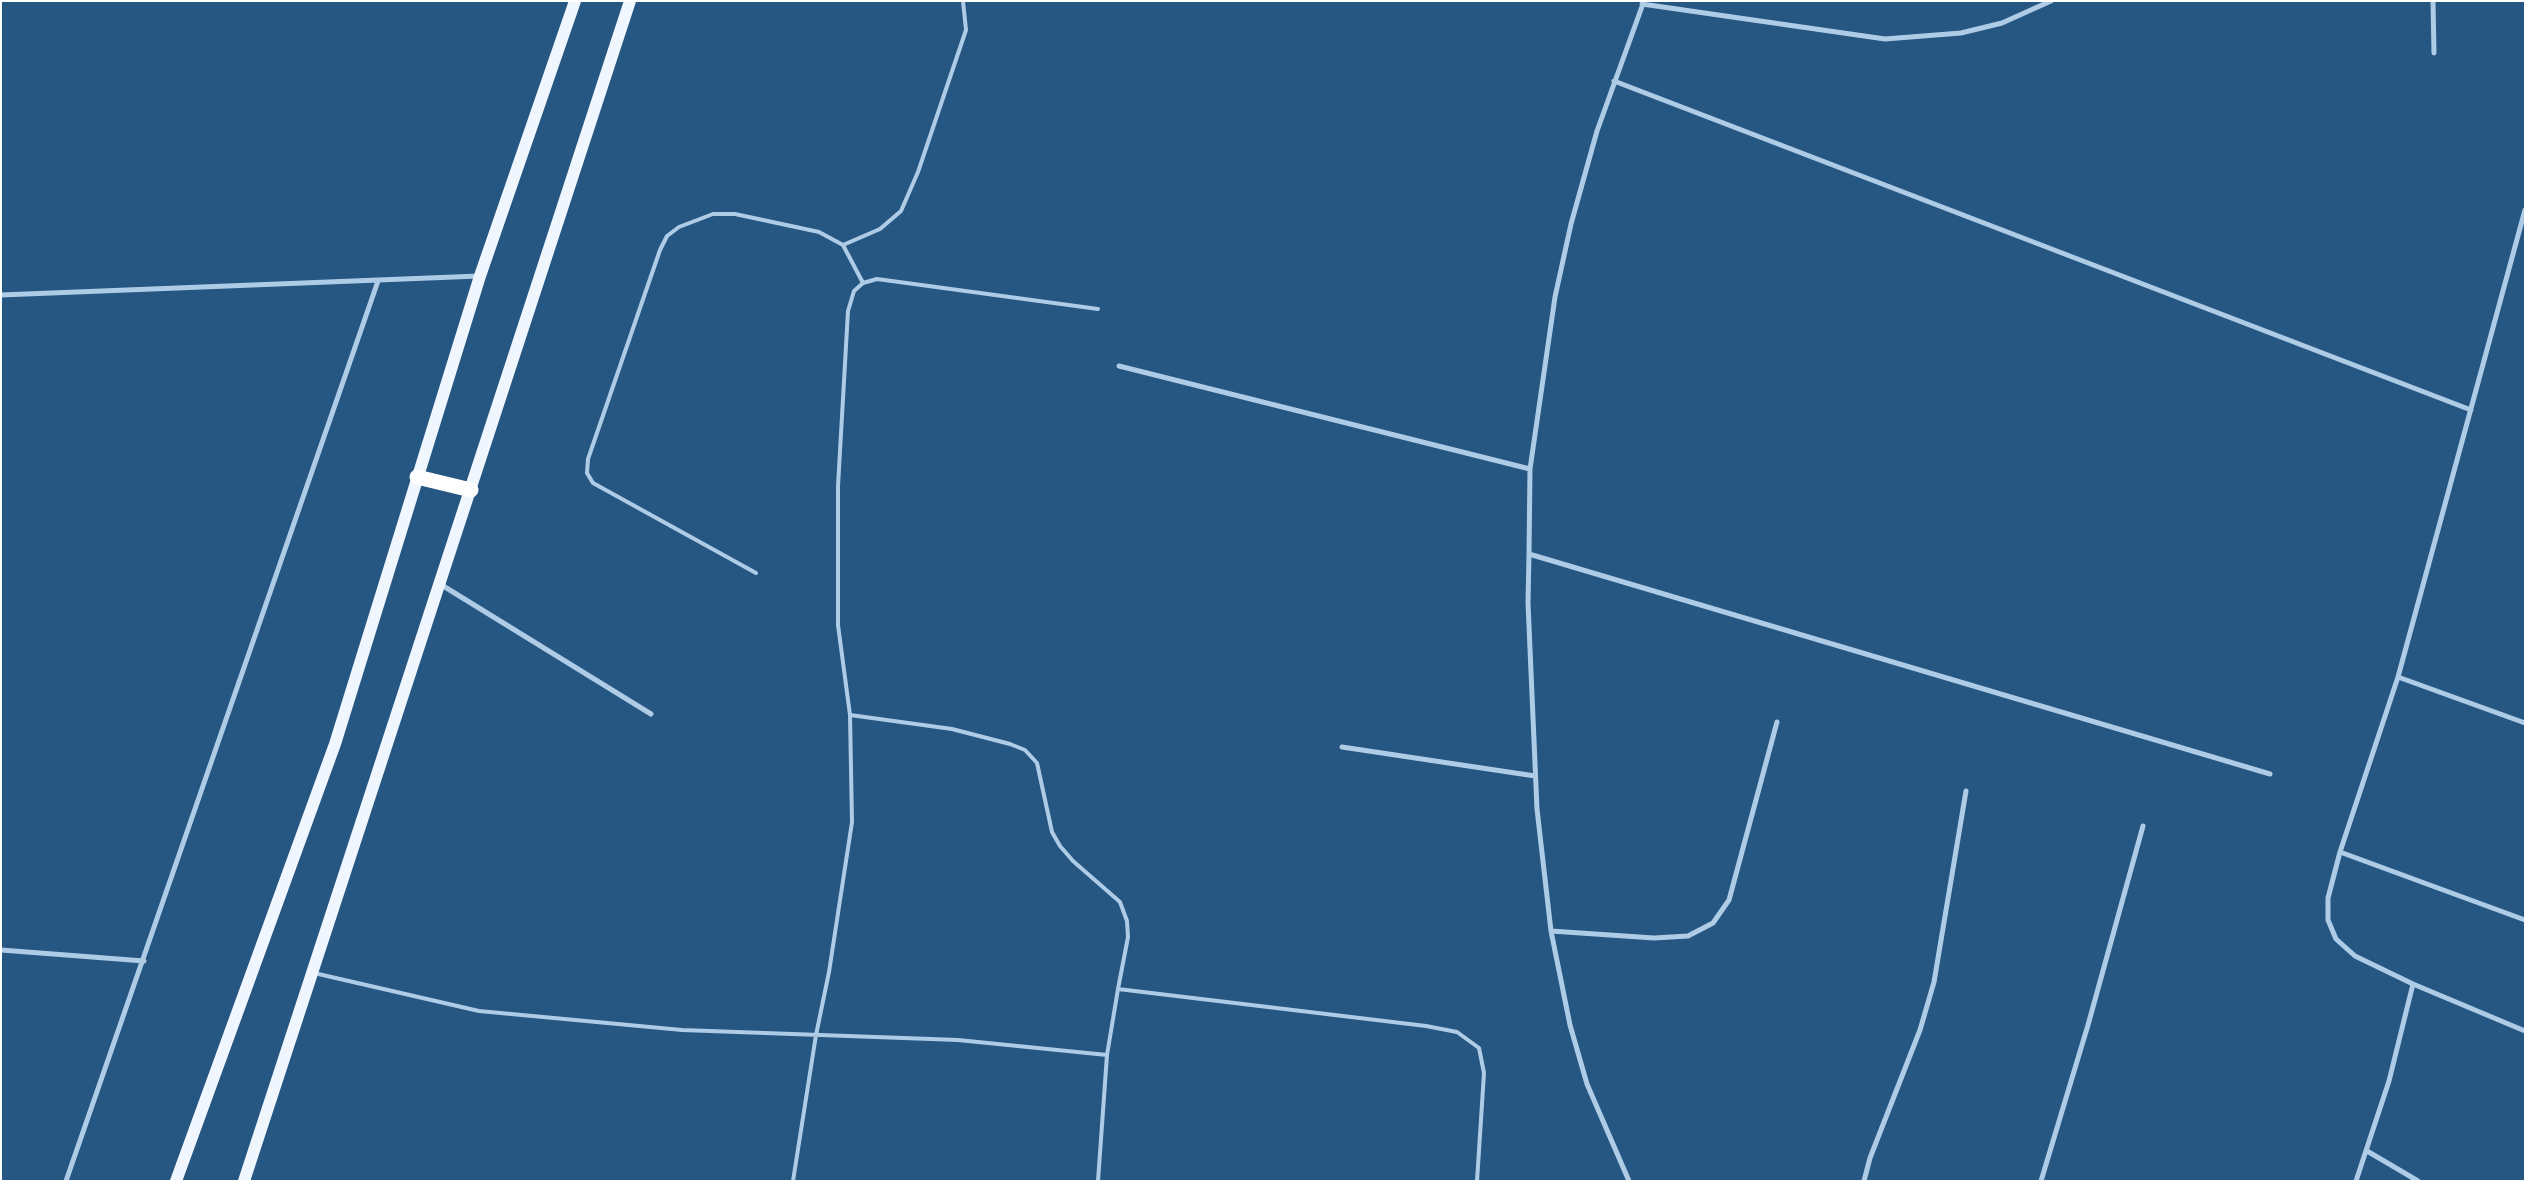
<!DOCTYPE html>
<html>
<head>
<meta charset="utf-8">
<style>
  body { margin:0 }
  #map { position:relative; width:2526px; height:1182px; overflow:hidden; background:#265682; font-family:Quicksand,sans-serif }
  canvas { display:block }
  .frame { position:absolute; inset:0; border:2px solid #fff; pointer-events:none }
</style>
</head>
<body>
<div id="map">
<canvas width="2526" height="1182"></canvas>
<div class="frame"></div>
</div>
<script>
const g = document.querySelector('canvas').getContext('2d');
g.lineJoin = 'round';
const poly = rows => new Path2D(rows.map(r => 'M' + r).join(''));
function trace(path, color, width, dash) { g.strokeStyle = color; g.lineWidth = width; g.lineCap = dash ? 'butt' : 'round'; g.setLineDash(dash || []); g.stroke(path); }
trace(poly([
  [843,245,880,229,901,211,918,172,966,30,963,1],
  [756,573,593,483,587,473,588,459,660,250,667,236,679,227,713,214,735,214,819,232,843,245,863,283],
  [850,715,952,729,1010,744,1025,750,1037,763,1052,832,1060,846,1073,861,1120,902,1127,921,1128,937,1118,989,1426,1026,1457,1032,1479,1048,1484,1073,1477,1181],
  [314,973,479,1011,682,1030,958,1040,1107,1055],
  [793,1181,816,1035,829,972,852,822,850,715,838,625,838,486,848,311,854,291,863,283,877,279,1098,309],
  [1098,1181,1107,1055,1118,989]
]), '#afcce7', 4);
trace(poly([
  [2433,1,2434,53],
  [1642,4,1885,39,1961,33,2002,23,2051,1],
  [1614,81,2471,410],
  [2525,210,2398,677,2340,852,2328,898,2328,920,2336,939,2355,956,2413,984,2525,1031],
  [1,295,479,276],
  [1119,366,1530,469],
  [1529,554,2270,774],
  [440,584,651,714],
  [2398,677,2525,723],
  [1342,747,1535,776],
  [2340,852,2525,920],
  [1551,931,1654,938,1688,936,1713,923,1729,900,1777,722],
  [1,950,144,961],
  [2367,1151,2418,1181],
  [66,1181,378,281],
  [1629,1181,1587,1084,1570,1025,1551,931,1537,809,1528,603,1529,554,1530,469,1555,297,1571,224,1597,131,1644,1],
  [1864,1181,1870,1158,1920,1030,1934,982,1966,791],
  [2041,1181,2088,1025,2143,826],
  [2356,1181,2389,1081,2413,984]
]), '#afcce7', 5);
trace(poly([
  [176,1181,335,744,480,276,575,1],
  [244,1181,630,1]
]), '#f0f6fd', 12);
trace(poly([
  [417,477,471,490]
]), '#fff', 15);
</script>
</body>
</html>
